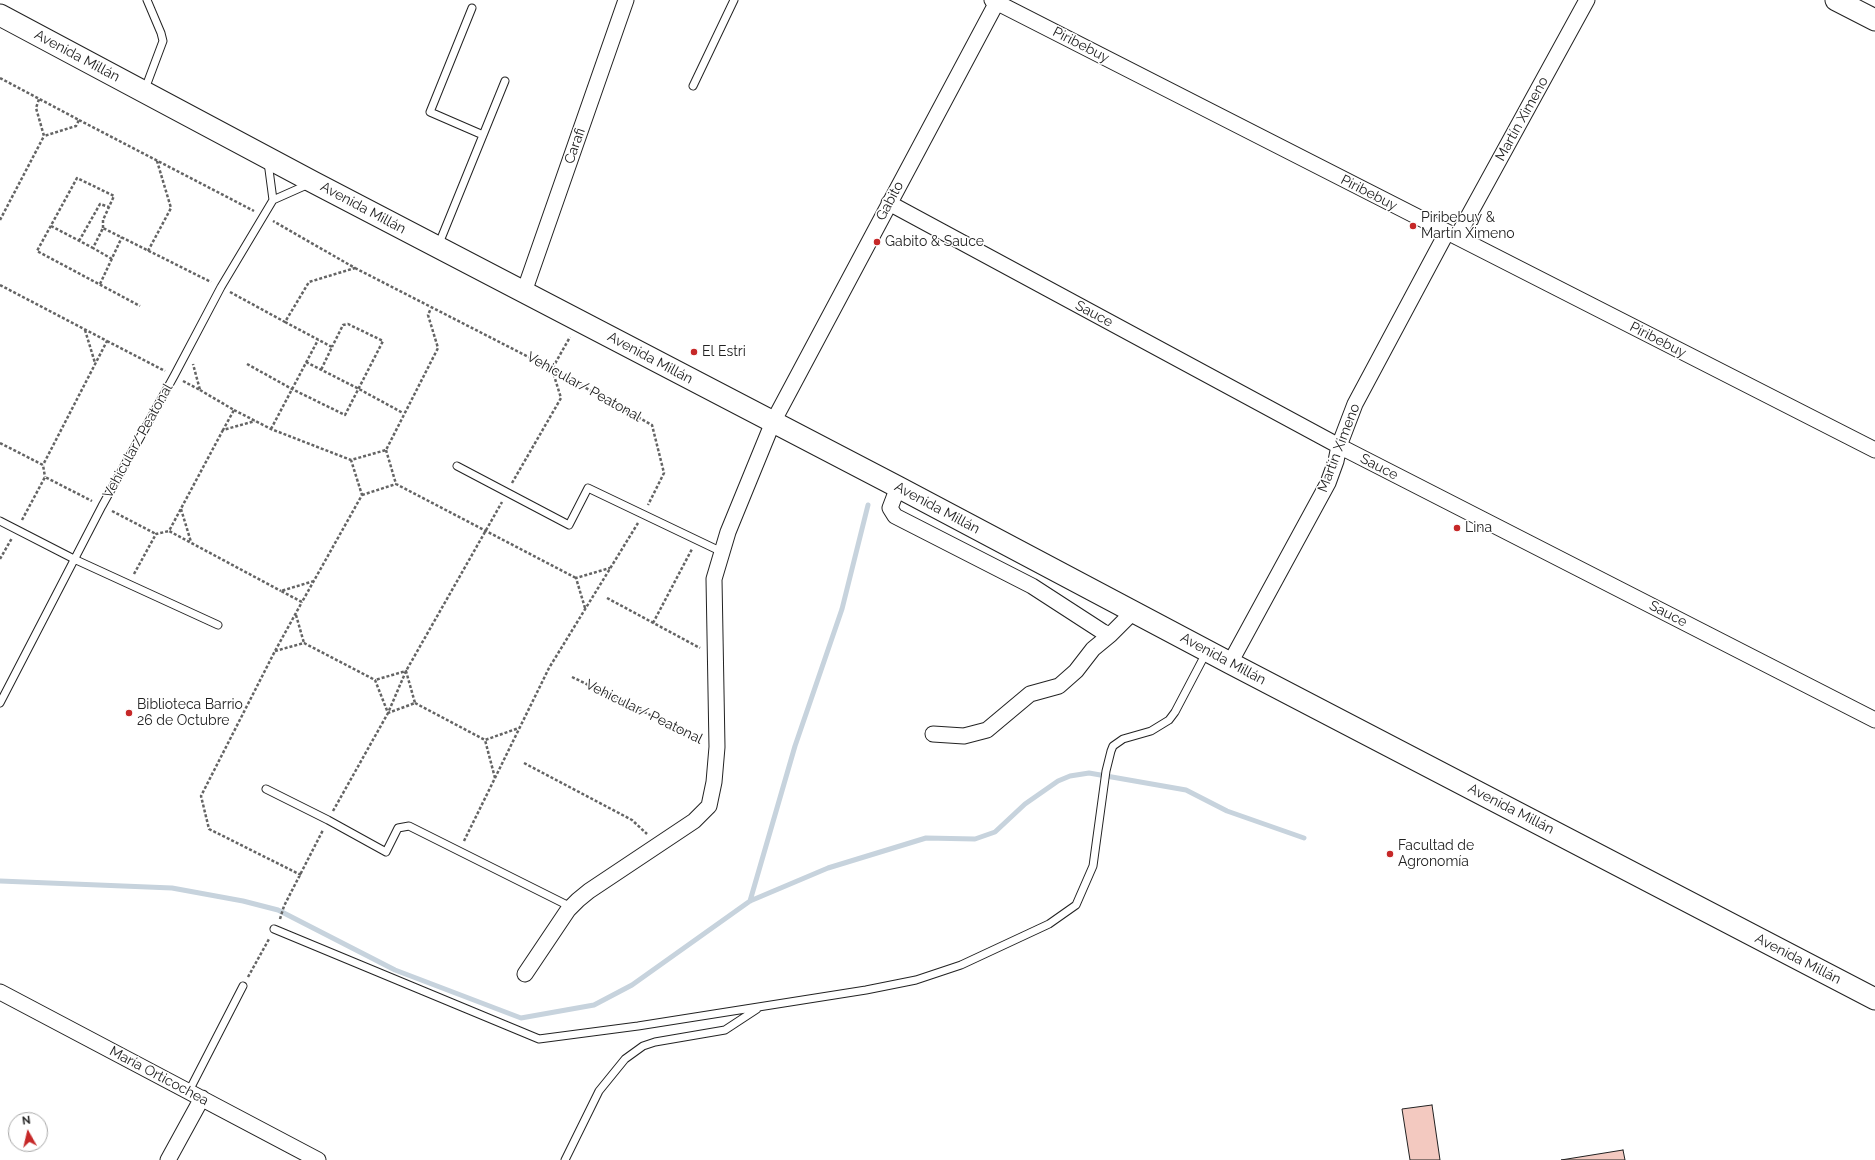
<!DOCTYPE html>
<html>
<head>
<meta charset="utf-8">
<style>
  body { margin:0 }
  #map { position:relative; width:1875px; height:1160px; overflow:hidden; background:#fff; font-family:Raleway,sans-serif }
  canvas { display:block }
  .north { position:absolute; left:8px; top:1112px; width:40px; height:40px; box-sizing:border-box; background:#fff; border:1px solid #a7a7a7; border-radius:50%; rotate:352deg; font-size:11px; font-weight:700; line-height:16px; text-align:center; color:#222 }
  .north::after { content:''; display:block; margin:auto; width:14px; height:18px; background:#c62828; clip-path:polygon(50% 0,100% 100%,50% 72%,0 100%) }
</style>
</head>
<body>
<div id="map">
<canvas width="1875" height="1160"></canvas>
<div class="north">N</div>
</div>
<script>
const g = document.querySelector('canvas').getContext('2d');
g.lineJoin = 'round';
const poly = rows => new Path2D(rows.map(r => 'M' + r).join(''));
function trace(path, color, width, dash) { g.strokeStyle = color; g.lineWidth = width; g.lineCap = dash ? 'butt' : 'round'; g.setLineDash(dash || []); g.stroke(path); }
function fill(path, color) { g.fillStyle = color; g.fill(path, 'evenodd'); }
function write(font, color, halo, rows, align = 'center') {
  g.font = font + ' Raleway,sans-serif'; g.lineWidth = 3; g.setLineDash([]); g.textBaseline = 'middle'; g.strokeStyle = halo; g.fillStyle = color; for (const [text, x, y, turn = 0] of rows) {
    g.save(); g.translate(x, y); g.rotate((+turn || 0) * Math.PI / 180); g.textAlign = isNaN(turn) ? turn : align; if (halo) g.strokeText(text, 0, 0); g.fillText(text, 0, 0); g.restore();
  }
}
trace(poly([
  [0,881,172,888,243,901,278,910,395,970,521,1018,594,1005,632,985,750,901,828,868,926,838,975,839,995,832,1025,804,1058,781,1070,776,1089,773,1186,790,1227,811,1304,838],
  [750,901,795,746,842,609,868,505]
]), '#c7d3dd', 5);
const building = poly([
  [1432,1105,1440,1160,1410,1160,1402,1109,1432,1105],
  [1623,1150,1625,1160,1561,1160,1623,1150]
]);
fill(building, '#f3c9c0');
trace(building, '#222', 1);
const lane = poly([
  [472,8,430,112,483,135],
  [693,86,734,0],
  [145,89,163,41,161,33,147,0],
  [273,200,309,184],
  [438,246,505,81],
  [457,466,569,525,588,488,722,552],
  [0,521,74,559,218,625],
  [0,703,102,506,174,376,221,287,273,200,268,162],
  [266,789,328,820,386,852,398,828,409,826,571,907],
  [274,929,539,1039,638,1026,866,990,916,980,961,965,1049,924,1076,905,1093,866,1106,771,1111,751,1113,746,1123,739,1151,731,1169,720,1175,712,1206,653],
  [189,1091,243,986],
  [565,1160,599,1091,625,1059,643,1046,655,1042,725,1030,757,1009]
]);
const street = poly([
  [992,0,1875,450],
  [889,203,1339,446,1875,720],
  [1457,237,1587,0],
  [524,292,626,0],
  [898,487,890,508,895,516,1032,586,1103,632,1110,635],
  [1230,663,1328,483,1336,461,1339,446,1355,404,1447,232],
  [933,734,964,736,987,730,1030,694,1059,686,1076,671,1093,649,1110,635,1133,612],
  [525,974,568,910,578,900,589,891,694,821,709,806,714,782,717,747,714,579,728,532,773,422,997,2],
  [0,992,318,1160],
  [168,1160,202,1098]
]);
const secondary = poly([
  [1836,0,1875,20],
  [0,15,313,182,898,487,1230,663,1875,999]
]);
trace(lane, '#222', 9);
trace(street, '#222', 17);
trace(secondary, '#222', 23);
trace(poly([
  [0,78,79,120,76,126,44,136,36,108,39,99],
  [79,120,254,211],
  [0,220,44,136],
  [51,226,93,248],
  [103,228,103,220,114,196,77,178,37,251,140,306],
  [79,241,100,204,109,207],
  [148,251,171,208,157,161],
  [112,259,93,248,103,228,211,282],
  [355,268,552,369,652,425,664,473,648,505],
  [100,284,122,237],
  [0,285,107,341,43,465],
  [230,292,285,322,309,282,355,268,273,221],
  [285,322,332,347,321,370],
  [85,330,95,363],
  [107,341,165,371],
  [306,362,359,389,403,413],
  [247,364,292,389,345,415,383,341,348,324,343,325,332,347],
  [183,381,200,390,193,364],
  [200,390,234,410,223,430,255,421],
  [234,410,271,429,351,460,386,450,438,348,428,315,431,308],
  [271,429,318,340],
  [223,430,169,531,281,591],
  [0,443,43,465,45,477],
  [386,450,396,484,576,578],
  [512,483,561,398,552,369,570,337],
  [362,495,396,484],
  [181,509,191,542],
  [112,511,156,534],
  [22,520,45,477,92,501],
  [0,559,12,538],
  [134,574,156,534,169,531],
  [314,581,281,591,302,602,362,495,351,460],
  [607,598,700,648],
  [585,608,576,578,610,568],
  [296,615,304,643],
  [653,623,692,549],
  [275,651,304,643,375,680,388,713,415,703,406,671,375,680],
  [572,677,702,740],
  [415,703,485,740],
  [524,763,632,820,647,834],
  [495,778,485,740,519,728],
  [333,811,388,713,406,671,502,502],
  [464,841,549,668,638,523],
  [301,875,209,829,201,796,275,651,302,602],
  [280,919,284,906,323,830],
  [248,977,269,939]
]), '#646464', 2.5, [3, 2]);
trace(lane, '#fff', 7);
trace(street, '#fff', 15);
trace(secondary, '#fff', 21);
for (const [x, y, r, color] of [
  [1413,226,4,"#c62828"],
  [877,242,4,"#c62828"],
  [694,352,4,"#c62828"],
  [1457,528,4,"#c62828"],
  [129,713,4,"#c62828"],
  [1390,854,4,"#c62828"]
]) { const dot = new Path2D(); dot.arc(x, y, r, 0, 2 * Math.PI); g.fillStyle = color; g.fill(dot); trace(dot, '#fff', 1.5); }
write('14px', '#222', '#fff', [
  ["Piribebuy",1081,45,27],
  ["Avenida Millán",77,56,28],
  ["Martín Ximeno",1522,119,-61],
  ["Carafi",575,146,-71],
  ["Piribebuy",1369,193,27],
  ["Gabito",890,201,-62],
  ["Avenida Millán",363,208,28],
  ["Sauce",1094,314,28],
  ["Piribebuy",1658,340,27],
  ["Avenida Millán",650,358,28],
  ["Vehicular/ Peatonal",584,387,29],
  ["Vehicular/ Peatonal",138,441,-61],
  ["Martín Ximeno",1339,448,-69],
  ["Sauce",1379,467,27],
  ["Avenida Millán",937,508,28],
  ["Sauce",1668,614,27],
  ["Avenida Millán",1223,659,28],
  ["Vehicular/ Peatonal",644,712,26],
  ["Avenida Millán",1511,809,27],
  ["Avenida Millán",1798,959,27],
  ["María Orticochea",159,1076,28]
]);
write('14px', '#222', '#fff', [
  ["Piribebuy &",1421,218],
  ["Martín Ximeno",1421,234],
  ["Gabito & Sauce",885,242],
  ["El Estri",702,352],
  ["Lina",1465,528],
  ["Biblioteca Barrio",137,705],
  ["26 de Octubre",137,721],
  ["Facultad de",1398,846],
  ["Agronomía",1398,862]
], 'left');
</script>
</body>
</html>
